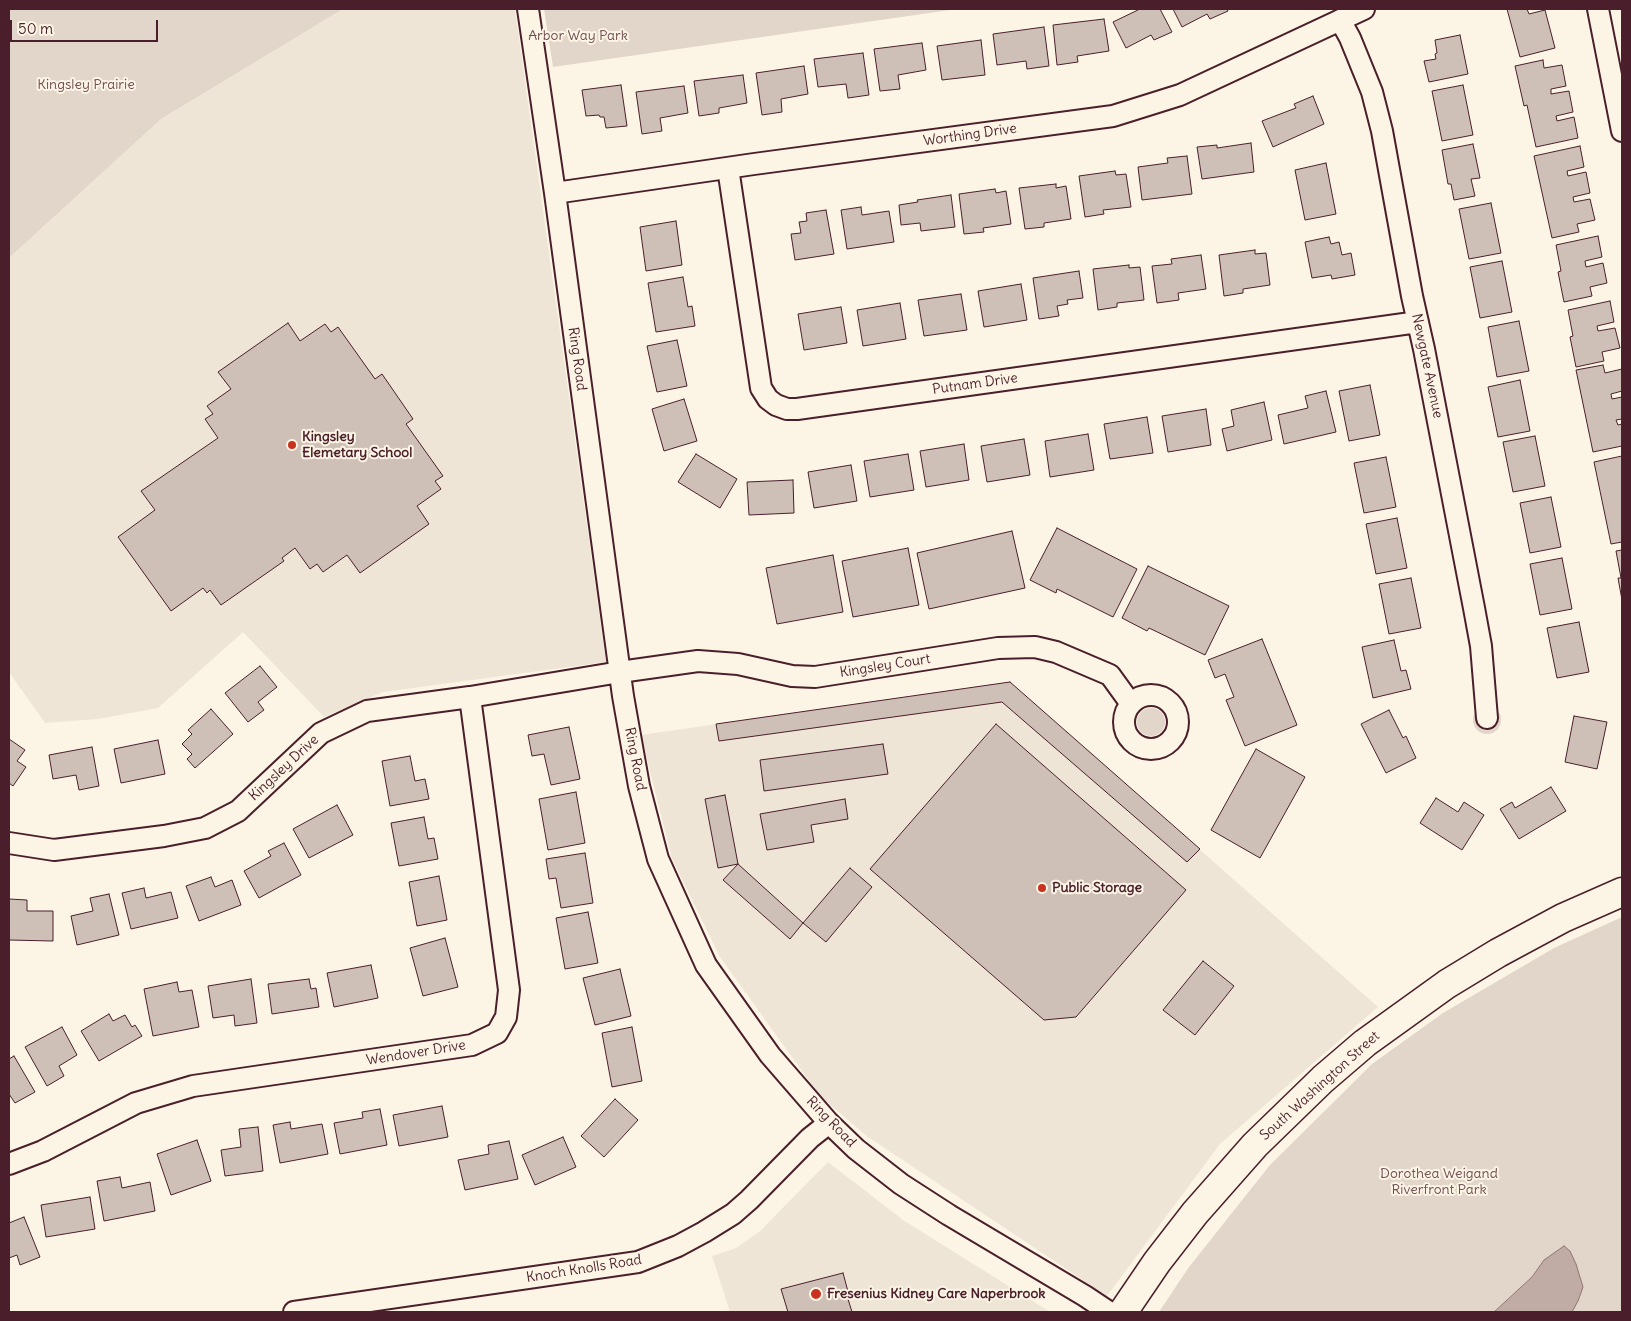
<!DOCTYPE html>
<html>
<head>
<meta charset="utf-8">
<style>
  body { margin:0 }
  #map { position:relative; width:1631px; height:1321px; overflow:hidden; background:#fcf5e5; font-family:Delius,sans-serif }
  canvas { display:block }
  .frame { position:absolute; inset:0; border:10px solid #4a1f2b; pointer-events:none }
  .scale { position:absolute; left:10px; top:20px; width:148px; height:22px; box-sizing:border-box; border:2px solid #4a1f2b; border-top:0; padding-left:6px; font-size:15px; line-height:18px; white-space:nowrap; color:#4a1f2b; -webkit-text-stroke:4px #fcf5e5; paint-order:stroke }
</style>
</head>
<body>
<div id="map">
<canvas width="1631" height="1321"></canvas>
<div class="frame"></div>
<div class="scale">50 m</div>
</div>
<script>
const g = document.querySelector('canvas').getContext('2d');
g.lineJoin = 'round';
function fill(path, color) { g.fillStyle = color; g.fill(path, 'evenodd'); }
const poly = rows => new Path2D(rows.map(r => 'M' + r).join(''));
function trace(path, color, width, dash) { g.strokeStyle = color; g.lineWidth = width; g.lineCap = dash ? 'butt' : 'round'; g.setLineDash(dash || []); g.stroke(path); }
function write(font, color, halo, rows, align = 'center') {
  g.font = font + ' Delius,sans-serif'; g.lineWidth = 4; g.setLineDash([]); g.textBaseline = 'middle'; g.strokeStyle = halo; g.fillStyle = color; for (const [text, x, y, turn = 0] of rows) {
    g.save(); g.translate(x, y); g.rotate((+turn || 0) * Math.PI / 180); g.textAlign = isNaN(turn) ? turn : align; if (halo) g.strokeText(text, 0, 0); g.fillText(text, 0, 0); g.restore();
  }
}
fill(poly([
  [343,9,515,9,606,662,383,692,324,717,243,632,158,708,98,719,45,723,9,672,9,258,161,119],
  [1010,682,1378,1007,1220,1144,1107,1296,868,1137,820,1096,720,957,672,859,641,735],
  [828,1162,903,1220,1050,1312,730,1312,712,1256,736,1248,760,1231]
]), '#eee5d7');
fill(poly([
  [9,9,343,9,161,119,9,258],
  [544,9,957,9,553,67],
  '1473 720a14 14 0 1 1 28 0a14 14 0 1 1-28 0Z',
  '1137 722a14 14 0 1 1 28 0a14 14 0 1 1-28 0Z',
  [1622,917,1622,1312,1571,1312,1544,1260,1532,1277,1494,1312,1159,1312,1189,1267,1270,1165,1372,1064,1443,1013,1554,948]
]), '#e2d5ca');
const water = poly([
  [1564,1246,1570,1251,1576,1264,1583,1287,1578,1301,1572,1312,1494,1312,1532,1277,1544,1260,1564,1246]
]);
fill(water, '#c0aca5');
trace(water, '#917474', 1);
const building = poly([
  [1137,9,1160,9,1172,32,1154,40,1151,35,1126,48,1113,22,1138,10,1137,9],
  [1173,9,1227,9,1228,11,1210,19,1207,14,1182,27,1173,9],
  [1507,9,1527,9,1529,14,1545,10,1555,48,1520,57,1507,9],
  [1104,19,1109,51,1077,56,1078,62,1057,65,1053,25,1104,19],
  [1044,27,1049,66,1027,69,1026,61,997,65,993,34,1044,27],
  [1460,35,1468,74,1429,82,1424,61,1436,59,1435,54,1437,53,1435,40,1460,35],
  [981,40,985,75,942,80,937,46,981,40],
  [922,43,926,70,898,75,900,89,880,91,874,49,922,43],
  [863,53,869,95,848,98,846,84,818,87,814,59,863,53],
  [1543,60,1544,68,1562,65,1566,86,1551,89,1551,94,1569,91,1573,112,1556,116,1557,121,1574,117,1578,138,1536,147,1527,105,1524,106,1515,66,1543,60],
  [804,66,808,94,781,99,782,112,762,115,756,73,804,66],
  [743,75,747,103,719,108,719,113,699,116,694,81,743,75],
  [621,85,627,126,606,128,604,117,600,117,599,115,586,116,582,90,621,85],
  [1463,85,1473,135,1442,141,1432,91,1463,85],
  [684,86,688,113,660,118,662,131,642,134,636,92,684,86],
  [1313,96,1324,124,1273,147,1262,121,1296,108,1294,104,1313,96],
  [1251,143,1254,172,1202,179,1197,147,1217,145,1217,148,1251,143],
  [1473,144,1480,178,1471,179,1475,196,1454,200,1451,184,1448,184,1442,150,1473,144],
  [1580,146,1584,167,1567,171,1568,176,1586,172,1590,193,1573,197,1574,202,1590,199,1595,220,1577,224,1579,232,1552,238,1534,156,1580,146],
  [1187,156,1192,194,1142,200,1138,167,1168,163,1167,158,1187,156],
  [1326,163,1336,214,1305,220,1295,170,1326,163],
  [1115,171,1116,175,1126,174,1131,207,1103,210,1104,214,1085,217,1079,176,1115,171],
  [1056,184,1056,188,1066,186,1071,219,1044,223,1044,227,1025,229,1019,188,1056,184],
  [995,189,996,193,1006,191,1011,224,983,228,984,232,964,234,959,194,995,189],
  [951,195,955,227,921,231,920,223,901,225,899,205,918,202,917,200,951,195],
  [1491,203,1501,253,1469,259,1459,209,1491,203],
  [861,207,862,215,889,211,894,242,847,249,841,210,861,207],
  [826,210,834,254,795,260,791,234,801,233,799,222,807,221,806,213,826,210],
  [676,221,682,265,646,271,640,227,676,221],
  [1598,236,1602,257,1585,261,1586,267,1603,263,1607,283,1590,287,1592,296,1564,302,1558,272,1561,271,1556,245,1598,236],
  [1329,237,1331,244,1339,242,1342,255,1351,253,1355,275,1332,279,1331,275,1312,278,1305,242,1329,237],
  [1255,250,1255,254,1266,253,1270,285,1243,289,1243,293,1224,296,1219,255,1255,250],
  [1201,255,1206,289,1178,293,1179,300,1157,303,1152,266,1172,264,1171,259,1201,255],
  [1502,261,1512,312,1480,318,1470,267,1502,261],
  [1129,265,1129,268,1140,267,1144,300,1117,303,1117,307,1098,310,1093,269,1129,265],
  [1079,271,1083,298,1067,300,1068,304,1057,306,1059,316,1039,319,1033,278,1079,271],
  [683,277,688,307,692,306,695,326,656,332,648,283,683,277],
  [1021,284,1027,320,984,327,978,291,1021,284],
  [961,294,967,330,924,336,918,300,961,294],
  [1610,301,1614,322,1597,326,1598,331,1615,328,1620,348,1602,352,1604,361,1576,367,1570,337,1573,336,1568,310,1610,301],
  [900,303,906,339,863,346,857,310,900,303],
  [841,307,847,343,804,350,798,314,841,307],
  [1519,321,1529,371,1497,377,1488,327,1519,321],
  [288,323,300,341,325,324,331,332,338,327,375,379,382,374,413,419,406,424,443,476,435,481,441,489,417,506,429,524,360,573,347,555,323,572,317,564,310,569,295,548,282,558,284,561,221,605,210,590,207,593,203,588,171,611,118,537,155,510,141,491,218,438,205,419,213,414,207,406,231,389,218,372,288,323],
  [677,340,687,386,657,392,647,346,677,340],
  [1603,365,1605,373,1622,369,1622,391,1611,394,1612,399,1622,397,1622,419,1616,420,1618,425,1622,424,1622,446,1593,452,1576,370,1603,365],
  [1520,380,1530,431,1498,437,1488,387,1520,380],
  [1370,385,1380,435,1349,441,1339,391,1370,385],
  [1326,391,1336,432,1284,444,1278,415,1308,408,1305,396,1326,391],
  [684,399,697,441,664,451,652,409,684,399],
  [1264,402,1272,440,1227,451,1222,429,1234,426,1231,410,1264,402],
  [1206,409,1211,445,1168,452,1162,416,1206,409],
  [1147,417,1153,453,1110,459,1104,424,1147,417],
  [1088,434,1094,470,1050,477,1045,441,1088,434],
  [1535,436,1545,486,1513,492,1503,442,1535,436],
  [1024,439,1030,475,987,482,981,446,1024,439],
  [964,444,969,480,926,487,920,451,964,444],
  [696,454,737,479,720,508,678,482,696,454],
  [908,454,914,490,870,497,864,461,908,454],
  [1622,456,1622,542,1611,544,1594,462,1622,456],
  [1386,457,1396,507,1364,513,1354,463,1386,457],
  [851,465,857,501,814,508,808,472,851,465],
  [793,480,794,513,749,515,747,482,793,480],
  [1551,497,1561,547,1530,553,1520,503,1551,497],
  [1397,518,1407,568,1376,574,1366,524,1397,518],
  [1057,528,1137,569,1113,617,1057,589,1056,593,1030,580,1057,528],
  [1012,531,1025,588,929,609,917,553,1012,531],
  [908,548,919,605,853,617,842,561,908,548],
  [1622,550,1622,600,1618,578,1621,578,1616,551,1622,550],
  [833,555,843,612,777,624,766,568,833,555],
  [1562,558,1572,609,1540,615,1530,564,1562,558],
  [1148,566,1229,606,1205,655,1149,628,1147,631,1122,618,1148,566],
  [1411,578,1421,628,1389,634,1379,584,1411,578],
  [1579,622,1589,672,1557,678,1547,628,1579,622],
  [1262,639,1297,725,1245,746,1226,700,1234,697,1225,674,1215,678,1208,660,1262,639],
  [1394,640,1401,671,1406,670,1411,689,1373,698,1362,647,1394,640],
  [260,666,277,687,258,702,264,710,248,722,225,693,260,666],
  [1010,682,1200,849,1187,862,1002,702,719,741,716,724,1010,682],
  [211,709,233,734,195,768,187,759,192,754,182,744,192,734,188,730,211,709],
  [1389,710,1403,738,1406,736,1416,758,1386,773,1361,724,1389,710],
  [1574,716,1607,722,1597,769,1565,762,1574,716],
  [996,724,1186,890,1076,1017,1044,1020,870,869,996,724],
  [569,727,580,779,551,785,544,754,532,756,528,735,569,727],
  [9,739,25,750,17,761,26,767,13,786,9,783,9,739],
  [158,740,165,774,121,783,114,749,158,740],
  [883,744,888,774,764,791,760,760,883,744],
  [92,747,99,786,79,790,76,775,53,779,49,755,92,747],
  [1256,749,1305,777,1260,858,1211,830,1256,749],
  [410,756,415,781,425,779,429,799,390,806,382,761,410,756],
  [1551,787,1566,811,1519,839,1500,809,1512,802,1515,808,1551,787],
  [576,792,585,843,548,850,539,799,576,792],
  [725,795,738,864,718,868,705,799,725,795],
  [1436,798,1458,812,1464,802,1484,815,1462,850,1420,823,1436,798],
  [845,799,848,819,811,825,814,842,767,850,760,814,845,799],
  [337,805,353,835,309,858,293,829,337,805],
  [424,817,428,839,434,838,438,859,399,866,391,823,424,817],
  [284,843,301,875,259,898,244,871,271,856,268,851,284,843],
  [585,853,593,903,561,908,556,878,549,879,546,859,585,853],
  [738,864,803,923,790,939,723,880,738,864],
  [850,868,872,887,826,942,803,923,850,868],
  [439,876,447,920,417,926,409,882,439,876],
  [211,877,215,887,232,880,241,905,199,921,186,886,211,877],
  [144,888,146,898,171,892,178,918,131,929,122,893,144,888],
  [109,894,119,935,77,945,71,916,93,911,90,898,109,894],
  [9,899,27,900,27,911,53,911,53,941,9,940,9,899],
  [588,912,598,963,565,969,556,918,588,912],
  [445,938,458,987,423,996,410,948,445,938],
  [1203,961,1234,986,1195,1035,1163,1010,1203,961],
  [371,965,378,998,334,1007,327,973,371,965],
  [620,969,631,1016,595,1025,583,978,620,969],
  [251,979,257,1023,235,1026,234,1015,213,1018,208,986,251,979],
  [309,979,311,989,316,988,319,1007,272,1014,268,984,309,979],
  [177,982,179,992,192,990,199,1027,153,1036,144,989,177,982],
  [109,1014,113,1021,125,1015,132,1027,135,1025,142,1036,99,1061,81,1031,109,1014],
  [62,1027,77,1055,59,1066,64,1076,47,1086,25,1047,62,1027],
  [632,1027,642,1081,612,1087,602,1033,632,1027],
  [14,1056,35,1092,15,1103,9,1094,9,1059,14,1056],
  [615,1099,638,1120,604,1157,581,1136,615,1099],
  [442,1106,448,1137,399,1146,393,1115,442,1106],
  [380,1109,387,1145,340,1154,334,1123,363,1118,362,1112,380,1109],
  [290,1122,291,1129,322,1124,328,1154,280,1163,273,1125,290,1122],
  [258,1127,263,1171,225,1176,221,1150,241,1147,239,1129,258,1127],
  [563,1137,576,1167,535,1185,522,1155,563,1137],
  [197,1140,211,1181,171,1195,157,1154,197,1140],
  [509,1141,518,1179,465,1190,458,1160,489,1154,488,1145,509,1141],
  [120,1177,122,1188,150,1182,155,1211,104,1221,97,1181,120,1177],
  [90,1197,95,1229,46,1237,41,1205,90,1197],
  [24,1217,40,1257,20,1265,17,1255,9,1258,9,1223,24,1217],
  [843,1273,850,1299,848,1299,852,1312,788,1312,781,1289,843,1273]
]);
fill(building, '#cfc0b7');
trace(building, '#4a1f2b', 1);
const minor = poly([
  [528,9,555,193,623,696,639,786,658,859,706,965,770,1055,829,1123,856,1149,901,1184,949,1215,1085,1296,1109,1312],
  [1598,9,1622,131],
  [1340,20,1350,38,1372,92,1382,131,1412,296,1424,349,1474,608,1481,646,1487,718],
  [728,168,761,388,768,399,776,405,787,409,797,409,1418,322],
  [555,193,754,164,1113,116,1180,95,1364,9],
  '1124 722a27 27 0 1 1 54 0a27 27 0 1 1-54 0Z',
  [9,843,54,850,164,836,205,828,238,811,321,733,367,711,470,697,620,672,698,661,738,664,792,676,815,677,998,648,1035,647,1056,652,1110,675,1131,704],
  [9,1164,43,1151,136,1103,193,1086,472,1045,497,1033,506,1017,509,990,470,697],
  [294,1312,638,1262,678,1246,704,1232,733,1214,749,1200,810,1138,829,1123]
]);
const secondary = poly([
  [1123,1312,1157,1262,1195,1213,1255,1145,1323,1079,1365,1043,1447,984,1498,953,1563,918,1622,892]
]);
trace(minor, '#4a1f2b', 24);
trace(secondary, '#4a1f2b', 31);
trace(minor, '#fcf5e5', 20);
trace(secondary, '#fcf5e5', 28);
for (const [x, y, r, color] of [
  [292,445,5,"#c8321e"],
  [1042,888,5,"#c8321e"],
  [816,1294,6,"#c8321e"]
]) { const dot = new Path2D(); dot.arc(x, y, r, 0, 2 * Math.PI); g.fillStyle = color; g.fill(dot); trace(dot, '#fcf5e5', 2); }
write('14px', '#704c53', '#fcf5e5', [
  ["Arbor Way Park",578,36],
  ["Kingsley Prairie",86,85],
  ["Dorothea Weigand",1439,1174],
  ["Riverfront Park",1439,1190]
]);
write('14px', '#4a1f2b', '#fcf5e5', [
  ["Worthing Drive",970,135,-8],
  ["Ring Road",577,359,82],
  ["Newgate Avenue",1427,366,78],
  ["Putnam Drive",975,384,-8],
  ["Kingsley Court",885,666,-9],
  ["Ring Road",635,759,79],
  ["Kingsley Drive",284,768,-43],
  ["Wendover Drive",416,1053,-9],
  ["South Washington Street",1320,1086,-42],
  ["Ring Road",831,1122,46],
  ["Knoch Knolls Road",584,1269,-9]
]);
write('bold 14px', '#4a1f2b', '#fcf5e5', [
  ["Kingsley",302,437],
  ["Elemetary School",302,453],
  ["Public Storage",1052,888],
  ["Fresenius Kidney Care Naperbrook",827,1294]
], 'left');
</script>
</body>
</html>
